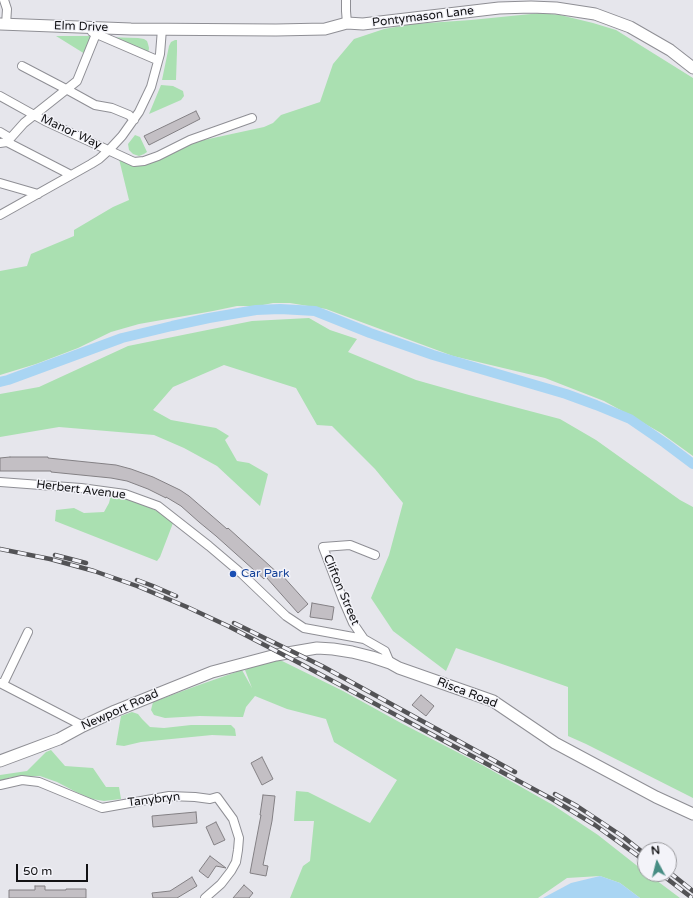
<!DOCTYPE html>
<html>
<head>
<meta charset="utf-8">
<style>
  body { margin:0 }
  #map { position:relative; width:693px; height:898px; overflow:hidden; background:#e6e6ec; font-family:"Varela Round",sans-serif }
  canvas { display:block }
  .north { position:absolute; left:637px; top:842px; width:40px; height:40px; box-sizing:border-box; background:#f3f3f9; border:1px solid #99999d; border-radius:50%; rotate:353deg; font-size:11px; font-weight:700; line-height:16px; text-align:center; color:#121214 }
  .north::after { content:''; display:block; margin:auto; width:14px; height:18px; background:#478d84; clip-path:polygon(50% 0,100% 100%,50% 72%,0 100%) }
  .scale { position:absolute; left:16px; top:864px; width:72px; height:18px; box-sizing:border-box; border:2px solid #121214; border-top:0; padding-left:5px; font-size:12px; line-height:14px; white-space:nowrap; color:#121214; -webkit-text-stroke:3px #f3f3f9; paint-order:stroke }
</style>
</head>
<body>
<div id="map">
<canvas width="693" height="898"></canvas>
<div class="north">N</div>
<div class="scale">50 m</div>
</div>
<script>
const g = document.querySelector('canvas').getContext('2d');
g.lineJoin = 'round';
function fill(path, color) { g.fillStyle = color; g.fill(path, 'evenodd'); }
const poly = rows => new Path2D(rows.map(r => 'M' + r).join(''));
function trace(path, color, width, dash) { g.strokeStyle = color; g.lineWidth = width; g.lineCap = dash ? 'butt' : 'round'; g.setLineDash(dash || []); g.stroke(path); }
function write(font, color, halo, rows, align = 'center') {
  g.font = font + ' "Varela Round",sans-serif'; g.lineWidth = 3; g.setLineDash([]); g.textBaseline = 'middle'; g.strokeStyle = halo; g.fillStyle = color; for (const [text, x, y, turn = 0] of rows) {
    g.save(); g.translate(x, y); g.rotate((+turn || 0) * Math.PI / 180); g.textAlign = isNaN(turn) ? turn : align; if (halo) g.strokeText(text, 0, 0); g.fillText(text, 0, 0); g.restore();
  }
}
fill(poly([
  [541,13,560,15,593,23,616,30,693,78,693,456,661,433,624,412,604,401,545,378,453,356,326,309,290,303,273,303,258,306,237,306,213,311,139,324,111,332,78,348,36,364,0,375,0,271,27,266,31,254,74,236,74,230,113,207,129,200,119,159,130,165,144,166,165,156,190,143,264,127,273,123,281,115,320,102,333,64,354,39,384,29,413,24,471,20],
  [56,36,94,36,85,54],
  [104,37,138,38,144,39,147,41,148,44,149,48,148,55],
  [175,40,177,40,177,51,176,80,162,80,169,46,171,42],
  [161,85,173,86,183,91,184,96,181,100,149,114],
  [135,135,140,137,147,152,144,154,139,156,133,154,129,150,128,144],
  [309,318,330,330,357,339,348,352,416,380,469,395,560,419,596,440,680,500,693,507,693,798,586,744,568,736,568,687,456,648,446,671,393,631,371,598,389,555,403,503,375,469,332,426,317,425,296,388,224,365,173,387,153,410,171,420,216,428,229,436,225,440,237,461,249,463,268,474,260,506,217,466,184,448,154,435,59,427,0,437,0,394,39,387,128,346,242,323,252,321],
  [111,495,140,503,159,512,173,523,160,557,157,561,55,521,56,510,74,508,84,513,104,512,109,503],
  [274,657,343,691,401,723,484,766,553,805,598,835,645,872,645,874,648,874,680,898,640,898,620,883,600,876,567,878,538,898,290,898,303,866,310,861,314,821,294,821,296,791,308,792,370,823,397,780,334,742,326,719,287,709,255,696,246,707,243,717,239,717,200,716,165,718,154,715,151,710,153,702,199,685,242,670,252,688,245,670],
  [132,712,138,714,142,719,150,727,164,728,191,725,231,725,235,729,236,736,212,735,141,742,124,746,116,745,121,716],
  [51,750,65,766,93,768,106,787,119,787,121,799,104,801,92,799,76,792,57,782,40,776,11,777,0,781,0,775,27,771,46,752]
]), '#aae0b1');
fill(poly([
  [600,876,620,883,640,898,543,898,571,883]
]), '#a9d5f3');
trace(poly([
  [0,382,8,380,122,338,172,326,209,318,256,310,280,309,315,311,370,333,433,355,566,394,596,405,630,419,665,443,693,464]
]), '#a9d5f3', 10);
const building = poly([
  [196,111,200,119,149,145,144,136,196,111],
  [10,457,48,457,48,458,116,465,131,469,153,477,180,490,189,496,227,529,228,528,280,575,281,574,308,604,298,613,266,577,264,579,216,536,199,522,181,506,166,497,166,498,148,489,127,481,111,478,51,472,51,471,0,471,0,458,10,457],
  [312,603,334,607,332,620,310,617,312,603],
  [421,695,434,706,426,716,412,705,421,695],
  [262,757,273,779,262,785,251,763,262,757],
  [263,795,275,796,272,821,263,865,268,866,266,876,250,873,261,815,260,815,263,795],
  [196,812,197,823,153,827,152,816,196,812],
  [216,822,225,840,214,845,206,827,216,822],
  [210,856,226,868,216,866,208,878,199,871,210,856],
  [192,877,197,886,177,898,153,898,152,893,170,891,192,877],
  [244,885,253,893,249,898,233,898,244,885],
  [35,886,45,886,45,890,66,890,66,889,86,889,86,898,9,898,9,890,35,890,35,886]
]);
fill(building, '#c3bfc4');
trace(building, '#838084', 1);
const street = poly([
  [4,0,7,9,6,25],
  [346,0,346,11,347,23],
  [92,32,157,60],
  [22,66,66,89,95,105,112,108,129,115,134,120],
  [0,96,45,121,134,162,144,161,158,156,190,140,252,118],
  [0,132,10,138],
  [7,142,71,175],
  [0,143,7,142,24,123,77,81,96,34],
  [0,183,38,194],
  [0,215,91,164,99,159,109,150,122,136,139,112,151,87,160,54,162,29],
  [0,482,81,488,125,494,158,506,209,546,242,574,286,616,304,628,364,639,385,651,390,663],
  [364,639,353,623,343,600,323,547,350,545,375,555],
  [0,683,83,726],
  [3,684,28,632],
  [0,785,22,780,39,782,102,808,169,796,195,797,210,799,217,797,233,819,239,838,238,850,236,862,231,871,221,884,205,898]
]);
const secondary = poly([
  [0,24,131,29,276,30,325,29,347,23,363,24,499,8,531,7,556,8,595,14,630,27,670,50,693,68],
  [0,761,59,739,83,726,115,711,212,672,276,655,317,648,333,649,352,652,372,657,390,663,399,668,493,701,555,743,656,797,693,814]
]);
trace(street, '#8f8f95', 10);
trace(secondary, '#8f8f95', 13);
trace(street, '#fff', 8);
trace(secondary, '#fff', 11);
const rail = poly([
  [0,549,50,559,94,571,137,586,187,607,228,626,303,665,552,799,595,825,645,861],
  [55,555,86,563],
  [137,580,153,586,176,596],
  [234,623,322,666,515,772],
  [555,794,577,806,622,836,645,854],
  [669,872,693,891],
  [661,874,692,898]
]);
trace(rail, '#535356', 4.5);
trace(rail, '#f3f3f9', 3, [9]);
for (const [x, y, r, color] of [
  [233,574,4,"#1a4fb4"]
]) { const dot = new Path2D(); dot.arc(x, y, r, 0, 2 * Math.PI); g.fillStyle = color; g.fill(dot); trace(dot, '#f3f3f9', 1.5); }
write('12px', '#121214', '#f3f3f9', [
  ["Pontymason Lane",423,17,-7],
  ["Elm Drive",81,27,2],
  ["Manor Way",71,132,25],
  ["Herbert Avenue",81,490,7],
  ["Clifton Street",341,590,67],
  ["Risca Road",467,693,21],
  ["Newport Road",120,710,-24],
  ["Tanybryn",154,800,-7]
]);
write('12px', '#164399', '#f3f3f9', [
  ["Car Park",241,574]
], 'left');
</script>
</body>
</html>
